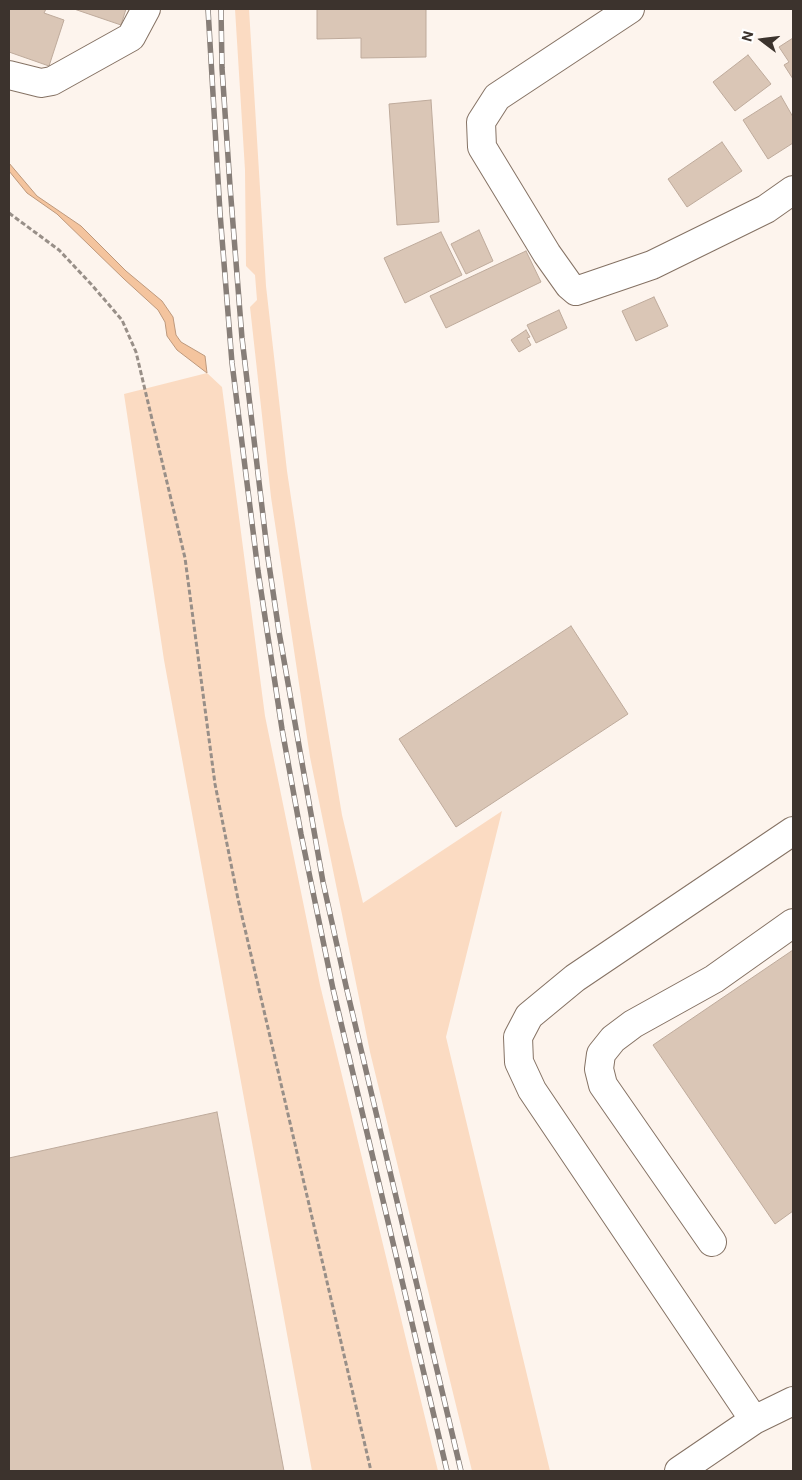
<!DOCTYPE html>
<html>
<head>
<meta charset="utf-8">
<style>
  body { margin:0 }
  #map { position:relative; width:802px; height:1480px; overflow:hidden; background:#fdf4ed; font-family:Roboto,sans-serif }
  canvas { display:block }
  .frame { position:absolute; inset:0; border:10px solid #3c332d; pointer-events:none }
  .north { position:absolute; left:737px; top:15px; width:50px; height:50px; -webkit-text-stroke:4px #fff; paint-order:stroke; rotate:285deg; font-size:14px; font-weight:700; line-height:20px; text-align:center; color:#3c332d }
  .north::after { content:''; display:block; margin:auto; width:18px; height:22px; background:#3c332d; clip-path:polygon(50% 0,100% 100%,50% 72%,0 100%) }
</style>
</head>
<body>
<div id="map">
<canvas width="802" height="1480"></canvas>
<div class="frame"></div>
<div class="north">N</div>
</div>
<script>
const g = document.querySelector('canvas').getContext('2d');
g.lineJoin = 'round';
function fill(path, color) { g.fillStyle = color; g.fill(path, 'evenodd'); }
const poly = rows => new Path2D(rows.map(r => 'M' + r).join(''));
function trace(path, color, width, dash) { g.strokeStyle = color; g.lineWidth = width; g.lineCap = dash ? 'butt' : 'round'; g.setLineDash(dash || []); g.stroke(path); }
fill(poly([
  [235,9,249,9,266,286,287,471,307,604,342,815,363,903,502,811,446,1037,550,1471,472,1471,370,1052,310,757,271,497,250,307,257,300,255,275,246,266,245,170],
  [207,373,222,387,265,716,320,985,438,1471,312,1471,164,660,124,394]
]), '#fbdbc2');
const water = poly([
  [9,163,37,196,81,226,126,271,162,301,173,317,176,335,181,342,205,356,207,373,177,350,167,336,165,322,158,310,124,279,57,214,27,193,9,171,9,163]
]);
fill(water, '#f4c49e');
trace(water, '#bd987c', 1);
const building = poly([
  [9,9,46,9,44,13,64,20,49,66,9,52,9,9],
  [74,9,126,9,121,25,74,9],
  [317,9,426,9,426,57,361,58,361,38,317,39,317,9],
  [793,38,793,79,784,65,789,62,779,47,793,38],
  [748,55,771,84,735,111,713,82,748,55],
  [781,96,793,117,793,143,768,159,743,120,781,96],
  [431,100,439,222,397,225,389,104,431,100],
  [722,142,742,171,687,207,668,179,722,142],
  [479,230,493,261,466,274,451,244,479,230],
  [441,232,462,275,405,303,384,258,441,232],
  [526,251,541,282,446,328,430,296,526,251],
  [654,297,668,326,636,341,622,311,654,297],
  [559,310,567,328,536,343,527,325,559,310],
  [526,330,530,337,527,338,531,345,519,352,511,340,526,330],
  [571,626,628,714,456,827,399,739,571,626],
  [793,950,793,1211,775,1224,653,1045,793,950],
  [217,1112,284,1471,9,1471,9,1158,217,1112]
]);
fill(building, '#dac6b6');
trace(building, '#beaa9b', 1);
const minor = poly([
  [630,9,497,97,481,122,482,147,547,254,569,285,576,291,652,265,766,209,793,190],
  [9,75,41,83,52,81,131,37,146,9],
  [712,1242,603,1085,599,1069,601,1054,613,1039,633,1024,714,979,793,923],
  [754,1420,532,1090,519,1062,518,1037,529,1016,575,978,793,831],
  [679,1471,754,1420,793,1401]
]);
trace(minor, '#857264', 30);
trace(poly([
  [9,213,59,250,91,284,122,320,136,352,185,558,215,784,238,899,371,1471]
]), '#988f88', 3, [5, 2.5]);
trace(minor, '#fff', 28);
const rail = poly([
  [208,9,220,213,232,363,258,571,282,729,301,834,333,989,447,1471],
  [221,9,222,68,230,186,242,338,268,558,279,632,323,882,346,986,461,1471]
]);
trace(rail, '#877e78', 5.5);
trace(rail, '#fff', 4, [11]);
</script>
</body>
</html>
